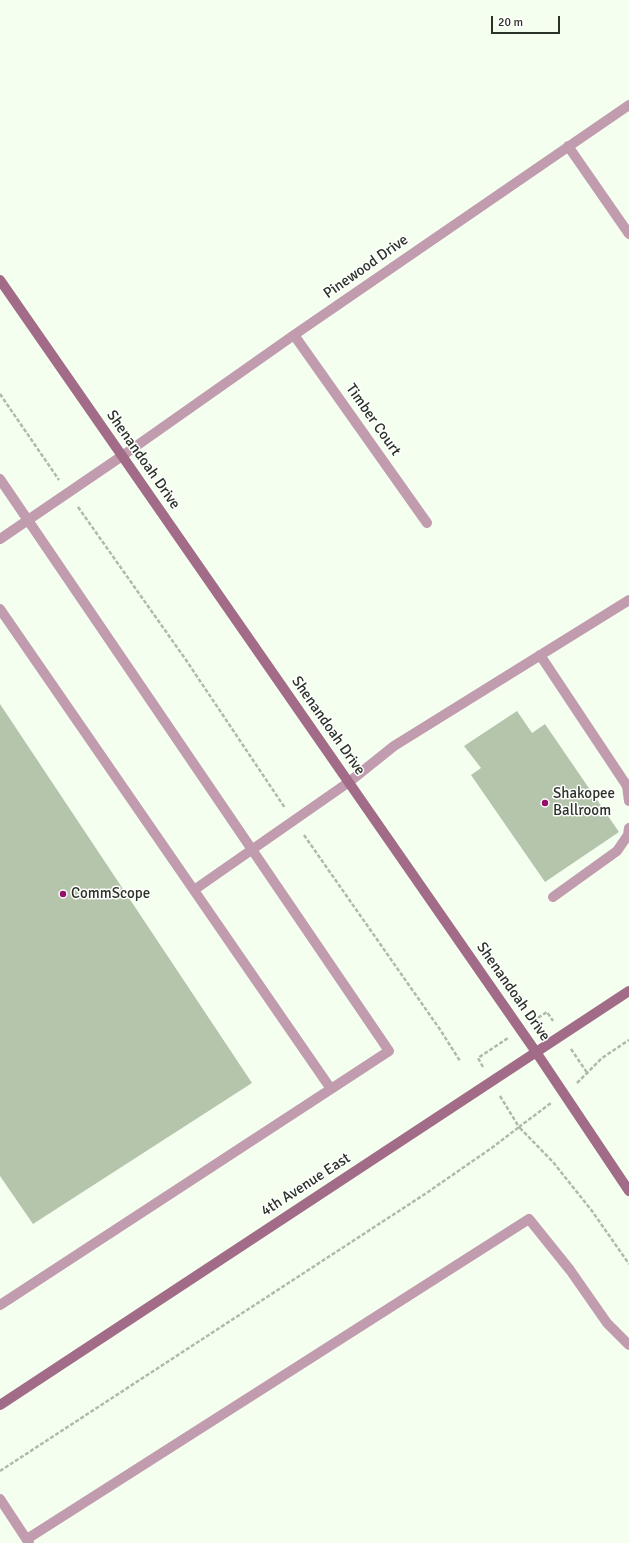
<!DOCTYPE html>
<html>
<head>
<meta charset="utf-8">
<style>
  body { margin:0 }
  #map { position:relative; width:629px; height:1543px; overflow:hidden; background:#f4ffef; font-family:Signika,sans-serif }
  canvas { display:block }
  .scale { position:absolute; left:491px; top:16px; width:69px; height:18px; box-sizing:border-box; border:2px solid #2b3228; border-top:0; padding-left:5px; font-size:12px; line-height:14px; white-space:nowrap; color:#2b3228; -webkit-text-stroke:3px #fff; paint-order:stroke }
</style>
</head>
<body>
<div id="map">
<canvas width="629" height="1543"></canvas>
<div class="scale">20 m</div>
</div>
<script>
const g = document.querySelector('canvas').getContext('2d');
g.lineJoin = 'round';
function fill(path, color) { g.fillStyle = color; g.fill(path, 'evenodd'); }
const poly = rows => new Path2D(rows.map(r => 'M' + r).join(''));
function trace(path, color, width, dash) { g.strokeStyle = color; g.lineWidth = width; g.lineCap = dash ? 'butt' : 'round'; g.setLineDash(dash || []); g.stroke(path); }
function write(font, color, halo, rows, align = 'center') {
  g.font = font + ' Signika,sans-serif'; g.lineWidth = 3; g.setLineDash([]); g.textBaseline = 'middle'; g.strokeStyle = halo; g.fillStyle = color; for (const [text, x, y, turn = 0] of rows) {
    g.save(); g.translate(x, y); g.rotate((+turn || 0) * Math.PI / 180); g.textAlign = isNaN(turn) ? turn : align; if (halo) g.strokeText(text, 0, 0); g.fillText(text, 0, 0); g.restore();
  }
}
fill(poly([
  [0,704,252,1083,33,1224,0,1176],
  [517,711,532,733,545,724,619,832,545,882,471,775,481,768,464,746]
]), '#b4c5ac');
trace(poly([
  [0,394,59,480],
  [78,507,186,660,285,808],
  [304,835,441,1031,460,1061],
  [533,1021,547,1012,553,1021],
  [571,1049,588,1074],
  [483,1067,478,1058,508,1038],
  [577,1083,602,1058,629,1040],
  [500,1096,519,1127,551,1103],
  [0,1471,425,1194,493,1147,519,1127,553,1162,592,1211,629,1264]
]), '#b0baac', 2.5, [4, 2]);
trace(poly([
  [0,479,389,1051,331,1089,0,609],
  [0,539,122,456],
  [540,655,627,786],
  [629,784,627,786,629,801],
  [194,890,349,782,394,746,629,600],
  [553,897,617,851,628,835,629,828],
  [0,1305,331,1089],
  [0,1499,29,1543],
  [27,1539,529,1219,570,1270,607,1323,629,1345]
]), '#c19bae', 10);
trace(poly([
  [568,146,629,234],
  [294,335,427,523],
  [122,456,294,335,629,105]
]), '#c19bae', 10);
trace(poly([
  [0,280,536,1052,629,1191],
  [0,1405,629,991]
]), '#a26c88', 10);
for (const [x, y, r, color] of [
  [545,803,4,"#951169"],
  [63,894,4,"#951169"]
]) { const dot = new Path2D(); dot.arc(x, y, r, 0, 2 * Math.PI); g.fillStyle = color; g.fill(dot); trace(dot, '#fff', 1.5); }
write('15px', '#2b3228', '#fff', [
  ["Pinewood Drive",366,267,-35],
  ["Timber Court",373,420,55],
  ["Shenandoah Drive",143,460,55],
  ["Shenandoah Drive",328,726,55],
  ["Shenandoah Drive",513,992,55],
  ["4th Avenue East",306,1185,-33]
]);
write('15px', '#2b3228', '#fff', [
  ["Shakopee",553,794],
  ["Ballroom",553,811],
  ["CommScope",71,894]
], 'left');
</script>
</body>
</html>
